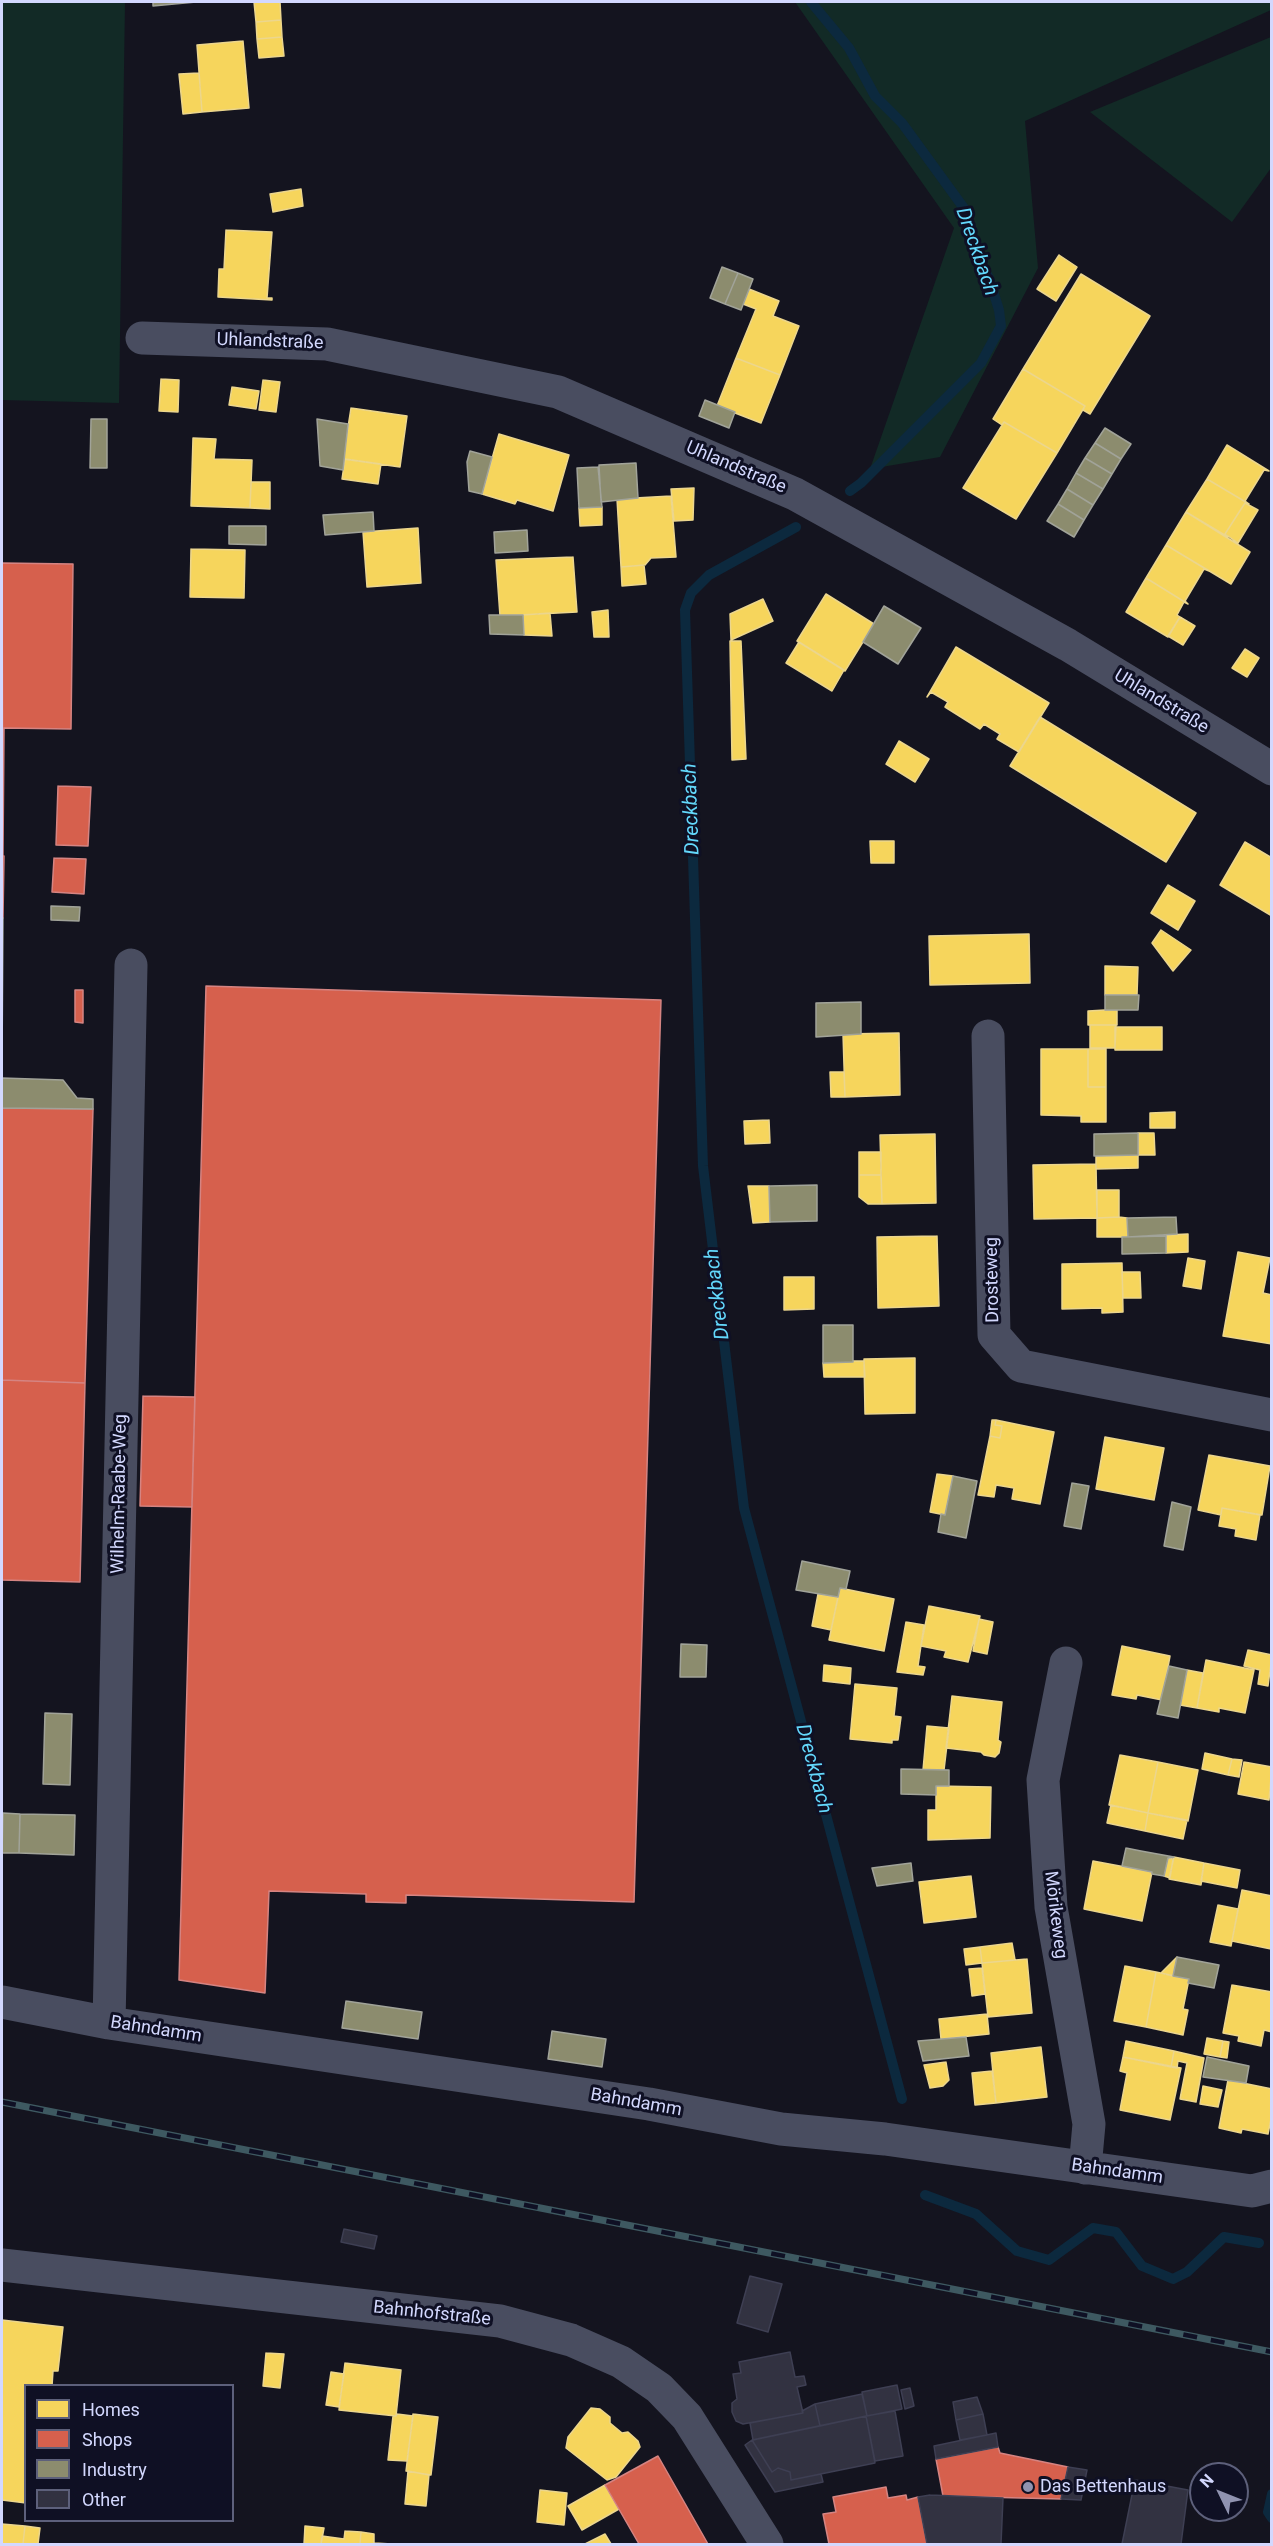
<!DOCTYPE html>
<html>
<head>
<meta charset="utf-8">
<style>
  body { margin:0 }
  #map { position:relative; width:1273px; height:2546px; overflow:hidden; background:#14141f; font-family:Roboto,sans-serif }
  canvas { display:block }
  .frame { position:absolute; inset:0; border:3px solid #d3d8fe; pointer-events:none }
  .legend { position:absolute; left:24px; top:2384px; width:210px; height:138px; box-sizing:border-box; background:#0f1024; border:2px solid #5d607b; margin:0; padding:8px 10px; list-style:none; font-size:18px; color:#d3d8fe }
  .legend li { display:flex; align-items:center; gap:12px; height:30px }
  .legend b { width:30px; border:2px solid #5d607b }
  .north { position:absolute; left:1189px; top:2462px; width:60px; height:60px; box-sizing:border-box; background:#0f1024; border:2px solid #5d607b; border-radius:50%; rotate:313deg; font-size:16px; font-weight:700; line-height:24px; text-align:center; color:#d3d8fe }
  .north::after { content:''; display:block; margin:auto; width:21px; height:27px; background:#9093b0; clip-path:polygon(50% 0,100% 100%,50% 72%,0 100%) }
</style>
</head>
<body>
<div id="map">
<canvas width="1273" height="2546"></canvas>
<div class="frame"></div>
<ul class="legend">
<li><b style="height:16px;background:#f6d55c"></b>Homes</li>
<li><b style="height:16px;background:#d6604d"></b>Shops</li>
<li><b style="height:16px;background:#8c8c6e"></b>Industry</li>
<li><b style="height:16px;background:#323241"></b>Other</li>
</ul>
<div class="north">N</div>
</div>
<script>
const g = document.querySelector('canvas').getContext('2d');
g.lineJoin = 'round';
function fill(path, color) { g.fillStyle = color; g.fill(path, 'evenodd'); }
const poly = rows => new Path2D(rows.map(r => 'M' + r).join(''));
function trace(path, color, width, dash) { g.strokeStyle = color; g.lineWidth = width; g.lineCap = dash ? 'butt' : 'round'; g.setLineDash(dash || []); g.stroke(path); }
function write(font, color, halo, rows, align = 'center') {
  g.font = font + ' Roboto,sans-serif'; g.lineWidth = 6; g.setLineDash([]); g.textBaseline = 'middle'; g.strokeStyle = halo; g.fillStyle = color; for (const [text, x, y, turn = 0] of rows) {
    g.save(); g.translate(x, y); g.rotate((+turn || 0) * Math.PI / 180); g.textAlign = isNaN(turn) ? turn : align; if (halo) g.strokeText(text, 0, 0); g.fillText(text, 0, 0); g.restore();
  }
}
fill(poly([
  [2,2,125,2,119,403,2,400],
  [795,2,1271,2,1271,10,1025,121,1038,268,940,457,870,469,954,228],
  [1271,37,1271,168,1232,222,1090,112]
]), '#122a26');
const homes = poly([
  [254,2,280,2,281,20,256,22,254,2],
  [281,20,282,37,257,39,256,22,281,20],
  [282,37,284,56,259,58,257,39,282,37],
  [243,41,249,108,202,112,197,45,243,41],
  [199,73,202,112,183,114,179,74,199,73],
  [301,189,303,206,273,212,270,194,301,189],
  [226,230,272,232,267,298,272,298,272,300,218,297,219,269,224,269,226,230],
  [1059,255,1077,267,1056,301,1037,289,1059,255],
  [1081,274,1150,316,1090,414,1083,410,1085,406,1023,369,1081,274],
  [749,289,779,301,773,316,799,326,780,375,736,358,756,309,743,304,749,289],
  [736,358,780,375,761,423,717,406,736,358],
  [1023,369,1085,406,1057,453,1004,422,1002,425,993,419,1023,369],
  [161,379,179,380,178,412,159,411,161,379],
  [263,380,280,382,276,412,259,410,263,380],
  [232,387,259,391,256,409,229,405,232,387],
  [351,408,407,416,400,467,343,459,351,408],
  [1004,422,1057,453,1016,519,963,488,1004,422],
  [499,434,569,455,553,511,517,500,515,504,482,494,499,434],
  [193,438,216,439,214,459,252,460,250,508,191,506,193,438],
  [1227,445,1269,471,1264,470,1245,501,1249,504,1207,479,1227,445],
  [345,459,381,464,378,484,342,479,345,459],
  [1207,479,1249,504,1245,503,1225,534,1228,537,1186,512,1207,479],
  [251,482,270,482,270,509,250,508,251,482],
  [694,488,693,520,674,521,671,489,694,488],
  [671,496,676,557,651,558,645,565,621,567,617,499,671,496],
  [1245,503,1258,510,1238,543,1225,534,1245,503],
  [602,507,602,525,580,526,579,508,602,507],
  [1186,512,1250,552,1231,584,1166,545,1186,512],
  [418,528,421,583,367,587,363,532,418,528],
  [1166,545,1209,571,1204,569,1185,601,1188,604,1146,578,1166,545],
  [191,549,245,550,244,598,190,597,191,549],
  [573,557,577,612,500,616,496,560,573,557],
  [644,565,646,584,622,586,621,567,644,565],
  [1146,578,1188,604,1184,602,1177,615,1180,617,1168,637,1126,612,1146,578],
  [826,594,874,624,845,671,797,641,826,594],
  [763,599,773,621,731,640,730,614,763,599],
  [608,610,609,637,594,637,592,612,608,610],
  [550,613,552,636,524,635,523,615,550,613],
  [1180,617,1195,626,1183,645,1168,636,1180,617],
  [730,641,741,641,746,759,732,760,730,641],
  [799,642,844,670,832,691,786,663,799,642],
  [956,647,1049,703,1019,752,997,739,1000,734,984,724,980,729,945,707,948,702,931,692,927,697,956,647],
  [1245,649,1259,658,1247,677,1232,668,1245,649],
  [1040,717,1196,813,1166,862,1010,766,1040,717],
  [899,741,929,759,915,782,886,764,899,741],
  [870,841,894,841,894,863,871,863,870,841],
  [1245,842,1272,858,1272,916,1220,885,1245,842],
  [1168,885,1195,901,1178,930,1151,913,1168,885],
  [1161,930,1191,950,1173,971,1152,943,1161,930],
  [1029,934,1030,983,930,985,929,936,1029,934],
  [1105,966,1138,967,1137,995,1105,995,1105,966],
  [1105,1010,1117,1010,1117,1025,1088,1025,1088,1011,1105,1010],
  [1090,1025,1116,1025,1115,1048,1090,1048,1090,1025],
  [1115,1027,1162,1027,1162,1050,1115,1050,1115,1027],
  [899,1033,900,1095,845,1097,843,1034,899,1033],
  [1041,1049,1088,1049,1088,1087,1106,1087,1106,1122,1081,1122,1081,1116,1041,1115,1041,1049],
  [1088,1049,1106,1049,1106,1087,1088,1087,1088,1049],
  [830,1072,844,1072,845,1097,831,1097,830,1072],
  [1175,1112,1175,1128,1150,1128,1150,1113,1175,1112],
  [769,1120,770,1143,745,1144,744,1121,769,1120],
  [1138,1133,1154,1133,1155,1155,1138,1155,1138,1133],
  [935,1134,936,1203,882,1204,880,1135,935,1134],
  [859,1152,881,1152,881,1175,859,1175,859,1152],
  [1138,1155,1138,1168,1096,1169,1096,1156,1138,1155],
  [1096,1164,1097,1218,1034,1219,1033,1165,1096,1164],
  [859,1175,881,1175,882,1204,868,1204,859,1197,859,1175],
  [748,1186,769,1186,770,1222,753,1223,748,1186],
  [1097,1190,1119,1190,1119,1217,1097,1218,1097,1190],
  [1119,1217,1127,1218,1128,1237,1097,1237,1097,1218,1119,1217],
  [1188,1234,1188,1252,1166,1253,1166,1235,1188,1234],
  [937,1236,939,1306,878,1308,877,1237,937,1236],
  [1238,1252,1270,1258,1263,1293,1272,1295,1272,1344,1223,1336,1238,1252],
  [1188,1258,1205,1261,1201,1289,1183,1286,1188,1258],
  [1122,1263,1123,1312,1102,1313,1102,1308,1062,1309,1062,1264,1122,1263],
  [1122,1272,1140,1272,1141,1298,1123,1298,1122,1272],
  [784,1277,814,1277,814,1309,784,1310,784,1277],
  [915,1358,915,1413,865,1414,864,1359,915,1358],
  [853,1361,864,1361,865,1377,824,1377,823,1363,853,1361],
  [992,1420,996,1420,995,1425,1002,1426,1000,1438,990,1436,992,1420],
  [996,1420,1054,1432,1040,1504,1012,1499,1014,1488,996,1485,994,1497,978,1495,990,1436,1000,1438,1002,1426,995,1425,996,1420],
  [1105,1437,1164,1448,1154,1500,1096,1489,1105,1437],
  [1209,1455,1270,1466,1262,1515,1222,1508,1221,1515,1198,1510,1209,1455],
  [937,1474,953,1476,945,1515,930,1512,937,1474],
  [1222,1508,1260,1515,1256,1540,1235,1536,1236,1529,1219,1526,1222,1508],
  [840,1588,894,1599,884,1651,829,1640,840,1588],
  [818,1594,838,1597,831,1630,812,1626,818,1594],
  [929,1606,980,1616,968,1662,944,1657,946,1651,921,1646,929,1606],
  [979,1619,993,1622,987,1654,973,1651,979,1619],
  [906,1622,924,1625,918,1666,925,1667,923,1675,897,1672,906,1622],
  [1122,1646,1170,1656,1162,1700,1137,1695,1136,1699,1112,1695,1122,1646],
  [1248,1650,1272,1655,1268,1686,1258,1684,1260,1670,1244,1666,1248,1650],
  [1206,1660,1254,1670,1245,1713,1219,1708,1219,1712,1197,1708,1206,1660],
  [824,1665,851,1668,850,1684,823,1681,824,1665],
  [1187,1670,1203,1673,1197,1708,1180,1705,1187,1670],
  [855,1684,897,1688,894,1716,901,1717,898,1740,892,1740,892,1743,850,1739,855,1684],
  [952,1696,1002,1702,998,1740,1001,1742,999,1753,995,1757,984,1755,981,1752,946,1748,952,1696],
  [927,1726,949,1728,944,1770,923,1770,927,1726],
  [1205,1753,1232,1759,1228,1775,1202,1769,1205,1753],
  [1120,1755,1158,1762,1148,1813,1109,1805,1120,1755],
  [1232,1759,1242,1760,1239,1777,1228,1775,1232,1759],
  [1158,1762,1198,1770,1188,1821,1148,1813,1158,1762],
  [1244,1762,1272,1767,1269,1800,1238,1794,1244,1762],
  [936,1786,991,1787,990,1838,928,1840,928,1810,936,1810,936,1786],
  [1111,1805,1148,1813,1145,1831,1107,1823,1111,1805],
  [1148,1813,1187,1820,1183,1839,1145,1831,1148,1813],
  [1174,1857,1204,1863,1201,1885,1169,1879,1174,1857],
  [1168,1858,1173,1859,1170,1878,1164,1876,1168,1858],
  [1093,1861,1152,1872,1142,1921,1084,1909,1093,1861],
  [1204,1863,1240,1870,1237,1888,1201,1881,1204,1863],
  [971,1876,976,1917,924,1923,919,1882,971,1876],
  [1242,1890,1272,1896,1271,1949,1232,1941,1242,1890],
  [1218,1905,1238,1909,1231,1946,1210,1942,1218,1905],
  [1012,1943,1015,1960,982,1963,980,1947,1012,1943],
  [980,1947,982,1963,966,1965,964,1949,980,1947],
  [1177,1957,1173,1976,1161,1973,1177,1957],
  [1027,1959,1032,2013,988,2017,982,1963,1027,1959],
  [1125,1966,1156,1972,1146,2027,1114,2021,1125,1966],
  [982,1968,985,1994,972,1996,969,1969,982,1968],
  [1156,1972,1189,1979,1183,2009,1188,2010,1183,2035,1146,2027,1156,1972],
  [1232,1985,1272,1992,1272,2032,1264,2030,1261,2046,1238,2041,1239,2036,1223,2033,1232,1985],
  [987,2014,989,2034,941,2039,939,2019,987,2014],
  [1207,2038,1223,2041,1220,2057,1204,2054,1207,2038],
  [1126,2041,1174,2051,1171,2067,1123,2057,1126,2041],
  [1223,2041,1229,2042,1227,2058,1220,2057,1223,2041],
  [1041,2047,1047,2097,996,2103,991,2053,1041,2047],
  [1174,2051,1204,2058,1196,2102,1180,2099,1187,2063,1178,2061,1177,2068,1171,2067,1174,2051],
  [1123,2057,1181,2068,1170,2120,1120,2110,1127,2073,1120,2071,1123,2057],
  [946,2062,949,2080,943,2086,930,2088,924,2065,946,2062],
  [992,2071,996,2103,975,2105,972,2073,992,2071],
  [1228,2080,1272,2089,1272,2114,1268,2134,1242,2129,1241,2133,1219,2128,1228,2080],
  [1203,2086,1222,2090,1218,2107,1200,2104,1203,2086],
  [2,2320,63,2327,58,2371,53,2371,52,2386,26,2386,26,2503,2,2500,2,2320],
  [266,2353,284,2354,280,2388,263,2386,266,2353],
  [345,2363,401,2370,396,2416,339,2410,345,2363],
  [331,2372,344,2374,339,2407,326,2405,331,2372],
  [591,2408,600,2409,610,2417,610,2423,622,2433,628,2432,638,2441,640,2447,616,2477,607,2480,566,2448,568,2437,591,2408],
  [397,2414,413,2416,407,2461,388,2460,393,2416,396,2416,397,2414],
  [413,2414,438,2417,431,2475,406,2471,413,2414],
  [408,2471,429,2475,426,2506,405,2504,408,2471],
  [605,2485,619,2509,582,2530,568,2506,605,2485],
  [540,2490,567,2493,564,2525,537,2522,540,2490],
  [2,2524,25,2526,23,2544,2,2544,2,2524],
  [25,2526,40,2528,38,2544,23,2544,25,2526],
  [305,2526,324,2528,321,2544,304,2544,305,2526],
  [345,2531,361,2532,360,2544,321,2544,322,2536,344,2539,345,2531],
  [361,2532,374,2534,374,2543,392,2544,360,2544,361,2532],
  [605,2534,611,2544,585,2544,605,2534]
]);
fill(homes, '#f6d55c');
trace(homes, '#ecd68d', 1.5);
const shops = poly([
  [2,563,73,564,71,729,4,728,3,856,2,563],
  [58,786,91,787,88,846,56,845,58,786],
  [2,856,4,856,3,918,2,918,2,856],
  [54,858,86,859,84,894,52,892,54,858],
  [206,986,661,1000,634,1902,406,1895,406,1903,366,1902,366,1894,269,1891,265,1993,179,1980,206,986],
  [75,990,83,990,83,1023,75,1022,75,990],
  [2,1108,93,1109,85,1383,2,1380,2,1108],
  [2,1380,85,1383,80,1582,2,1580,2,1380],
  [143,1396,195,1397,192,1507,140,1506,143,1396],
  [998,2447,1000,2453,1068,2467,1061,2499,943,2496,936,2459,998,2447],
  [658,2456,708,2544,639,2544,605,2485,658,2456],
  [886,2487,888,2498,906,2495,907,2500,918,2497,927,2544,829,2544,823,2514,836,2512,833,2497,886,2487]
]);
fill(shops, '#d6604d');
trace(shops, '#d58482', 1.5);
const industry = poly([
  [153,2,196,2,153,6,153,2],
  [722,267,738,273,725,304,710,298,722,267],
  [738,273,753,279,741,310,725,304,738,273],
  [705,400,735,412,729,428,699,416,705,400],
  [91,419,107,419,107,468,90,468,91,419],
  [317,419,348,424,343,470,320,466,317,419],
  [1105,428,1131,444,1121,459,1095,443,1105,428],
  [1095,443,1121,459,1112,474,1085,458,1095,443],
  [470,451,492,457,482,494,469,491,467,462,470,451],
  [1085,458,1112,474,1103,489,1076,473,1085,458],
  [636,463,638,498,601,502,599,465,636,463],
  [598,467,602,507,579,508,577,468,598,467],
  [1076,473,1103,489,1093,505,1067,489,1076,473],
  [1067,489,1093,505,1084,520,1058,504,1067,489],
  [1058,504,1084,520,1074,537,1047,521,1058,504],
  [373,512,374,531,325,535,323,515,373,512],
  [229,526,266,526,266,545,229,544,229,526],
  [527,530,528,551,495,553,494,532,527,530],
  [884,606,921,628,898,664,863,642,884,606],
  [489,615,523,615,524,635,490,634,489,615],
  [51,906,80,907,79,921,51,920,51,906],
  [2,918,3,918,2,1065,2,918],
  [1105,995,1139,995,1138,1010,1105,1010,1105,995],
  [861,1002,861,1034,816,1037,816,1003,861,1002],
  [2,1078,63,1080,77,1098,93,1099,93,1109,2,1108,2,1078],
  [1138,1133,1138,1155,1094,1156,1094,1134,1138,1133],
  [817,1185,817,1221,770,1222,769,1186,817,1185],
  [1176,1217,1177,1234,1128,1237,1127,1218,1176,1217],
  [1166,1236,1166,1253,1122,1254,1122,1237,1166,1236],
  [823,1325,853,1325,853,1362,823,1363,823,1325],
  [953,1476,977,1481,966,1538,938,1532,941,1514,945,1515,953,1476],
  [1072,1483,1089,1486,1081,1529,1064,1526,1072,1483],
  [1172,1502,1191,1507,1183,1550,1164,1546,1172,1502],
  [802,1561,850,1571,846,1589,840,1588,838,1597,796,1590,802,1561],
  [681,1644,707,1645,706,1677,680,1677,681,1644],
  [1169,1666,1187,1670,1178,1718,1157,1714,1169,1666],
  [45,1713,72,1714,70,1785,43,1784,45,1713],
  [901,1769,949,1770,949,1786,936,1786,936,1795,901,1794,901,1769],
  [3,1813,20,1814,19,1853,2,1853,3,1813],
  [20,1814,75,1815,74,1855,19,1853,20,1814],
  [1126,1848,1141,1851,1174,1857,1168,1858,1164,1876,1152,1874,1152,1872,1122,1866,1126,1848],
  [911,1863,913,1881,877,1886,872,1868,911,1863],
  [1177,1957,1219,1965,1214,1988,1188,1983,1189,1979,1173,1976,1177,1957],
  [346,2001,422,2012,418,2039,342,2028,346,2001],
  [552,2031,606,2039,602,2067,548,2059,552,2031],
  [966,2037,969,2056,923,2061,918,2041,966,2037],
  [1207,2057,1249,2066,1246,2083,1203,2077,1207,2057]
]);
fill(industry, '#8c8c6e');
trace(industry, '#a1a399', 1.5);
trace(poly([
  [811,2,849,48,875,96,902,123,966,211,977,258,989,278,999,310,1001,326,981,363,861,483,850,491],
  [796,527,709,575,691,593,685,610,703,1166,744,1508,902,2099],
  [925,2195,976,2214,1017,2251,1049,2260,1093,2228,1116,2232,1142,2266,1173,2279,1187,2272,1224,2237,1259,2243],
  [1272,2494,1268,2512,1272,2518]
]), '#0c293e', 10);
const building = poly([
  [344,2229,377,2236,374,2249,341,2242,344,2229],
  [750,2276,782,2284,768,2332,737,2323,750,2276],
  [790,2352,795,2377,804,2376,806,2385,797,2387,803,2413,743,2424,736,2421,732,2412,732,2403,737,2399,733,2374,741,2373,739,2362,790,2352],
  [897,2385,902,2409,867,2416,862,2392,897,2385],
  [910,2388,914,2406,905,2409,901,2390,910,2388],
  [862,2394,867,2416,820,2426,815,2404,862,2394],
  [977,2397,983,2414,956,2420,953,2402,977,2397],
  [815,2404,820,2426,753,2440,750,2423,803,2413,802,2411,815,2404],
  [895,2411,903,2456,875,2461,866,2416,895,2411],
  [983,2414,987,2435,960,2440,956,2420,983,2414],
  [866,2416,875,2463,791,2480,790,2472,778,2468,772,2472,752,2440,866,2416],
  [996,2433,998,2447,936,2459,934,2446,996,2433],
  [752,2440,772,2472,778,2468,790,2472,791,2480,821,2474,823,2482,775,2492,745,2445,752,2440],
  [1068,2467,1087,2470,1081,2500,1061,2499,1068,2467],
  [1135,2480,1188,2490,1181,2544,1122,2544,1135,2480],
  [930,2495,1003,2498,1001,2544,927,2544,918,2497,930,2495]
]);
fill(building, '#323241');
trace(building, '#3e3f53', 1.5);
trace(poly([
  [142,338,327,344,558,392,795,494,1068,645,1272,769],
  [988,1036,994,1335,1021,1366,1272,1415],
  [1066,1663,1043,1780,1051,1907,1089,2124,1085,2168],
  [2,2002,109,2023,649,2104,781,2129,885,2139,1252,2191,1272,2186],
  [109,2023,131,965]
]), '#494d60', 33);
trace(poly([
  [2,2265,500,2321,571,2340,621,2362,659,2388,687,2417,767,2544]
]), '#494d60', 33);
const rail = poly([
  [2,2102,1272,2352]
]);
trace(rail, '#3e5961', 7);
trace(rail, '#0f1024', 4.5, [14]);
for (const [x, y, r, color] of [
  [1028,2487,6,"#9093b0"]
]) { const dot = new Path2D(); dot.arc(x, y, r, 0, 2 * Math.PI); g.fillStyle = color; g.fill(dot); trace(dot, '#0f1024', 2); }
write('18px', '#d3d8fe', '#0f1024', [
  ["Uhlandstraße",270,342,2],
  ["Uhlandstraße",736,468,23],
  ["Uhlandstraße",1161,702,31],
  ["Drosteweg",993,1280,-91],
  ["Wilhelm-Raabe-Weg",120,1494,-89],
  ["Mörikeweg",1055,1915,83],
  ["Bahndamm",156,2030,9],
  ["Bahndamm",636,2103,10],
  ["Bahndamm",1117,2172,8],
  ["Bahnhofstraße",432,2314,6]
]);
write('18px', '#d3d8fe', '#0f1024', [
  ["Das Bettenhaus",1040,2487]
], 'left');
write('italic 20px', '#63d8fc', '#0f1024', [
  ["Dreckbach",976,252,71],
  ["Dreckbach",692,809,-92],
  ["Dreckbach",718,1294,-97],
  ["Dreckbach",813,1769,75]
]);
</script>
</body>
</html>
